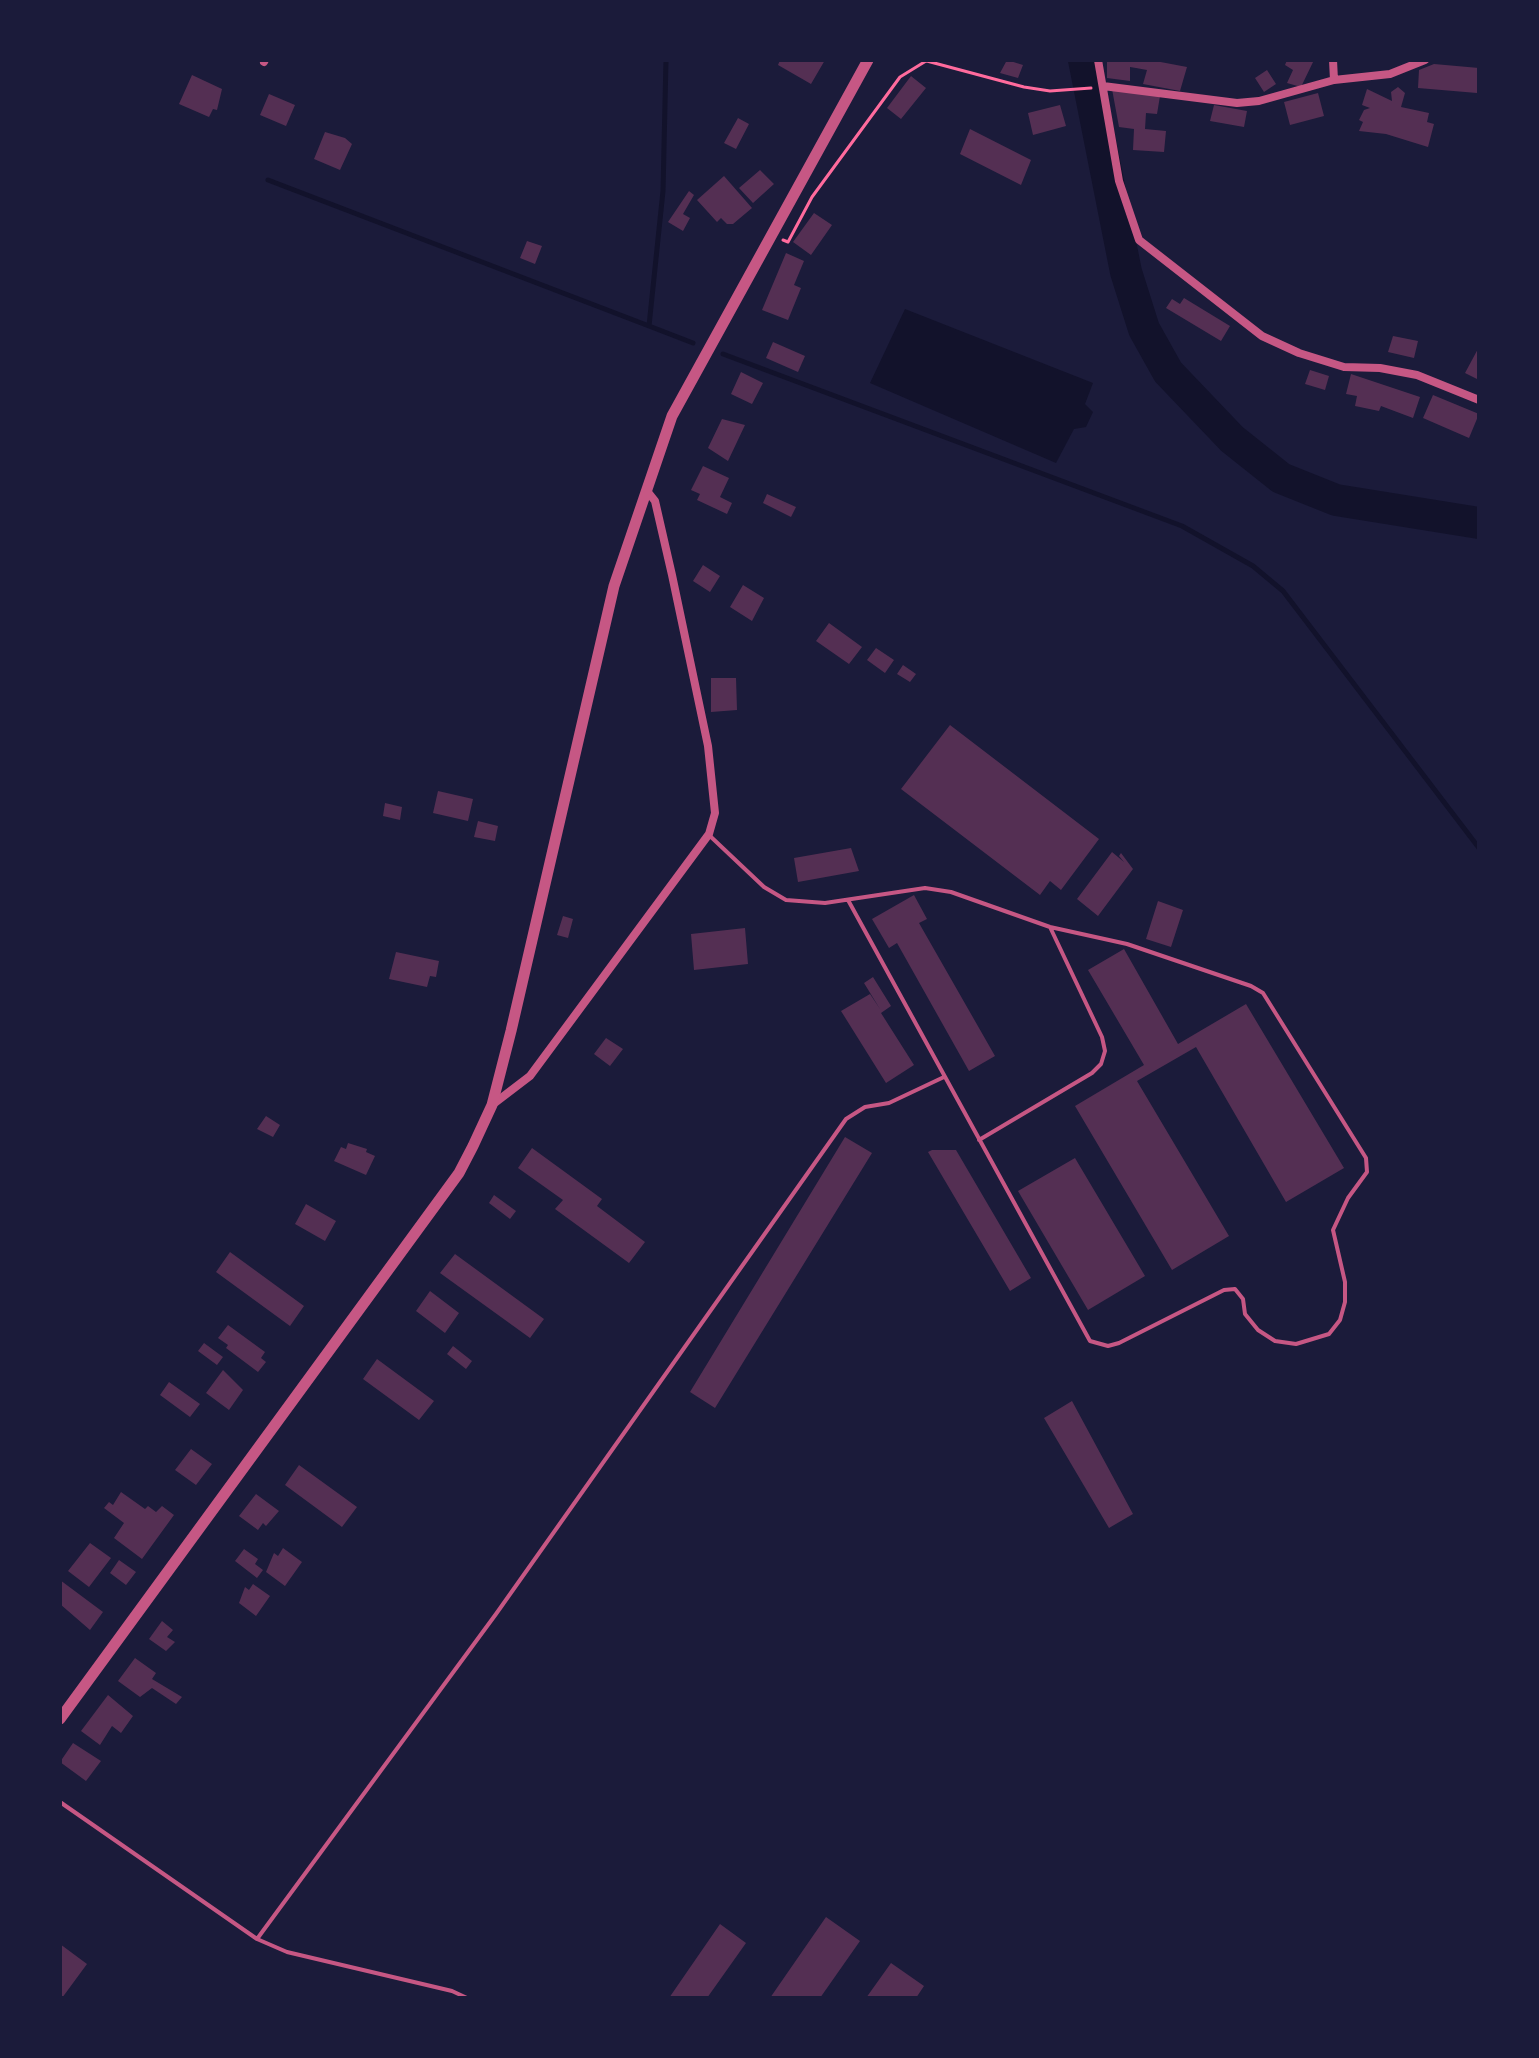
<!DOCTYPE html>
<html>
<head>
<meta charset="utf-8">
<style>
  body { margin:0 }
  #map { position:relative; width:1539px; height:2058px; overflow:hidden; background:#1b1b3a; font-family:"Golos Text",sans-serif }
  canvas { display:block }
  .frame { position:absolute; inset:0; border:62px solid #1b1b3a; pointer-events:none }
</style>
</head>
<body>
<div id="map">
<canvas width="1539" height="2058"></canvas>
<div class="frame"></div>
</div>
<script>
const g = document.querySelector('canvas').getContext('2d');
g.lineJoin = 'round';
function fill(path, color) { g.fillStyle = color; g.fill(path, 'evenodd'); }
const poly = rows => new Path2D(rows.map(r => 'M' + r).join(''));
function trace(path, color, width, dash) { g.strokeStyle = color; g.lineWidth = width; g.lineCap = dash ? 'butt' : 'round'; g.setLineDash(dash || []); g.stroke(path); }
fill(poly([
  [905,309,1093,383,1085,404,1093,412,1086,427,1074,429,1056,463,870,383]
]), '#12122b');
trace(poly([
  [666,60,663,191,649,326,693,343],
  [268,180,649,326],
  [723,354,1182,526,1253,566,1283,591,1479,848]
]), '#12122b', 5);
trace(poly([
  [1084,60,1126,272,1144,329,1168,372,1232,439,1281,478,1336,500,1479,523]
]), '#12122b', 32);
fill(poly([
  [780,60,825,60,811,84,778,65],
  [1007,60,1023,65,1018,78,1000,73],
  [1107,60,1150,60,1187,67,1180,91,1143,84,1147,70,1136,68,1130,67,1130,81,1107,78],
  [1287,60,1314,60,1301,87,1287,83,1293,70,1285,65],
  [1434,64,1479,68,1477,93,1418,88,1419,70],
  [1267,70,1276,84,1264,92,1255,78],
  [192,75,222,89,217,110,213,109,209,117,179,104],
  [911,76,926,88,901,119,887,108],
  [1398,87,1405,93,1401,107,1429,113,1427,122,1434,124,1428,147,1386,134,1359,131,1363,122,1359,120,1364,110,1370,108,1362,105,1367,89,1392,101,1391,92],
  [1112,89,1160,96,1157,114,1146,113,1145,129,1166,131,1164,152,1133,150,1134,129,1119,127],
  [1318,93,1324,116,1290,125,1284,102],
  [269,94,295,105,286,126,260,115],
  [1060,105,1066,126,1033,135,1028,113],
  [1214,105,1247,111,1244,127,1210,121],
  [738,118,749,124,736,149,724,143],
  [970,129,1031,160,1021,185,960,154],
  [325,132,345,138,352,144,340,170,314,159],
  [760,170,774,184,753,203,739,188],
  [724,176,752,208,733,224,727,224,721,218,717,222,697,200],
  [689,191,694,195,683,214,690,218,683,231,668,222],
  [814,213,832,225,811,255,793,242],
  [527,241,542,246,535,264,520,258],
  [786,253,804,261,794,285,801,288,788,320,762,310],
  [1184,298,1230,326,1221,341,1166,308,1172,299,1180,304],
  [1393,336,1418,341,1414,358,1388,352],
  [773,342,805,356,798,372,766,358],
  [1479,347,1479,380,1465,373],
  [1310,370,1329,376,1325,390,1305,384],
  [741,372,763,383,752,404,731,394],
  [1351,374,1420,397,1413,418,1381,406,1379,411,1355,406,1357,396,1346,394],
  [1433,395,1479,414,1469,438,1423,418],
  [722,419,745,425,728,461,708,448],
  [703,466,729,478,720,497,732,503,727,514,697,500,700,494,691,490],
  [767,494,796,507,791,517,763,503],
  [703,565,720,576,710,592,693,581],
  [743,585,764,598,752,621,730,607],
  [829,623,862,647,849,664,816,641],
  [876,648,894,660,885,673,867,660],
  [903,665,916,674,910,682,897,674],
  [711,678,736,678,737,710,711,712],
  [950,725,1099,839,1061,890,1050,881,1040,895,901,789],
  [438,791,473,799,468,821,433,813],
  [385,803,402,807,400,820,383,816],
  [478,821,498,826,495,841,474,837],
  [851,848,859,871,798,882,794,858],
  [1112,852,1124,862,1119,856,1121,853,1133,869,1098,916,1077,899],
  [914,895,927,919,919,923,995,1056,969,1071,897,943,889,948,872,919],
  [1158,901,1183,910,1171,947,1146,939],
  [563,916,573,919,568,938,557,935],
  [745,928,748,964,694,970,691,934],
  [1124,949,1178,1044,1246,1004,1344,1168,1286,1202,1196,1047,1137,1081,1229,1236,1172,1270,1075,1106,1144,1065,1088,970],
  [396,952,439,961,436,977,430,976,427,987,389,979],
  [873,977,891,1006,881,1013,914,1065,886,1083,841,1011,870,994,880,1009,864,983],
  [606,1038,623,1049,610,1066,594,1054],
  [266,1116,280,1125,273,1137,257,1129],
  [845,1137,872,1153,715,1408,690,1392],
  [348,1143,367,1149,366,1152,375,1156,366,1175,334,1161,341,1147,346,1149],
  [532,1148,602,1199,597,1206,645,1242,629,1263,555,1209,563,1200,518,1168],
  [932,1150,956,1150,1031,1278,1010,1291,928,1152],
  [1075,1158,1145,1276,1088,1310,1018,1191],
  [494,1195,516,1211,510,1219,489,1203],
  [306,1204,336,1221,325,1241,295,1224],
  [230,1252,304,1306,290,1326,216,1272],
  [455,1254,544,1319,530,1338,440,1273],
  [430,1291,459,1313,445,1333,416,1311],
  [228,1325,265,1352,261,1358,266,1362,258,1372,226,1348,228,1345,218,1338],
  [204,1343,223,1357,217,1365,198,1351],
  [453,1346,472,1361,466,1369,447,1354],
  [377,1359,434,1401,419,1420,363,1379],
  [223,1370,243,1390,229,1410,206,1393],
  [169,1382,200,1404,190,1417,160,1395],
  [1072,1401,1133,1514,1109,1528,1044,1418],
  [191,1449,212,1464,196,1485,175,1470],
  [299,1465,357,1507,342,1527,285,1485],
  [121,1492,145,1509,148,1506,156,1512,162,1506,174,1515,142,1559,114,1538,124,1523,104,1508,109,1502,113,1505],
  [256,1494,279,1511,266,1526,263,1523,258,1530,239,1516],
  [90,1543,111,1558,89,1587,68,1571],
  [283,1548,302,1562,285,1586,266,1572,274,1553,278,1556],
  [244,1549,258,1559,255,1564,263,1570,257,1578,235,1561],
  [119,1560,136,1572,126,1585,110,1573],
  [60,1580,103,1612,90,1630,60,1604],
  [253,1584,270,1596,256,1616,239,1603,245,1587,249,1590],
  [162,1621,173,1630,167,1637,175,1642,166,1651,149,1639],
  [135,1658,156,1673,152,1679,182,1697,176,1704,152,1688,140,1697,118,1681],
  [108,1695,133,1716,121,1733,112,1726,100,1745,81,1731],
  [73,1743,101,1761,86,1781,60,1762],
  [826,1917,860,1941,820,1998,770,1998],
  [720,1924,746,1943,707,1998,669,1998],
  [60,1944,87,1964,62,1998,60,1998],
  [891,1963,924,1986,916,1998,866,1998]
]), '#542f53');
trace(poly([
  [923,60,1024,87,1050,91,1091,88],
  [783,240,788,242,812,197,900,77,926,61]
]), '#ff6b9d', 3);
trace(poly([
  [710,836,764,887,786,900,825,903,925,888,951,892,1050,927,1127,944,1251,986,1263,993,1366,1158,1367,1172,1348,1198,1333,1230,1345,1282,1345,1302,1340,1320,1329,1334,1296,1344,1275,1341,1258,1330,1245,1314,1243,1299,1235,1289,1224,1290,1119,1343,1108,1346,1090,1341,848,900],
  [979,1140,1092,1073,1101,1064,1105,1051,1102,1037,1050,927],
  [60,1802,257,1939,287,1952,452,1991,467,1998],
  [257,1939,496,1614,846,1119,865,1107,889,1103,944,1077]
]), '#c65784', 4);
trace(poly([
  [1098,60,1119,181,1139,240,1262,336,1299,353,1344,367,1380,368,1417,375,1479,400],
  [1333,60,1334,80,1390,74,1425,60],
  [264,62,265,60],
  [1103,86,1237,103,1259,101,1334,80],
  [492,1105,530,1076,709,834,715,813,708,746,672,575,655,501,647,491]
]), '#c65784', 8);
trace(poly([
  [60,1719,459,1173,473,1146,492,1105,511,1031,614,586,672,416,868,60]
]), '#c65784', 11);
</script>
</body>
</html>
